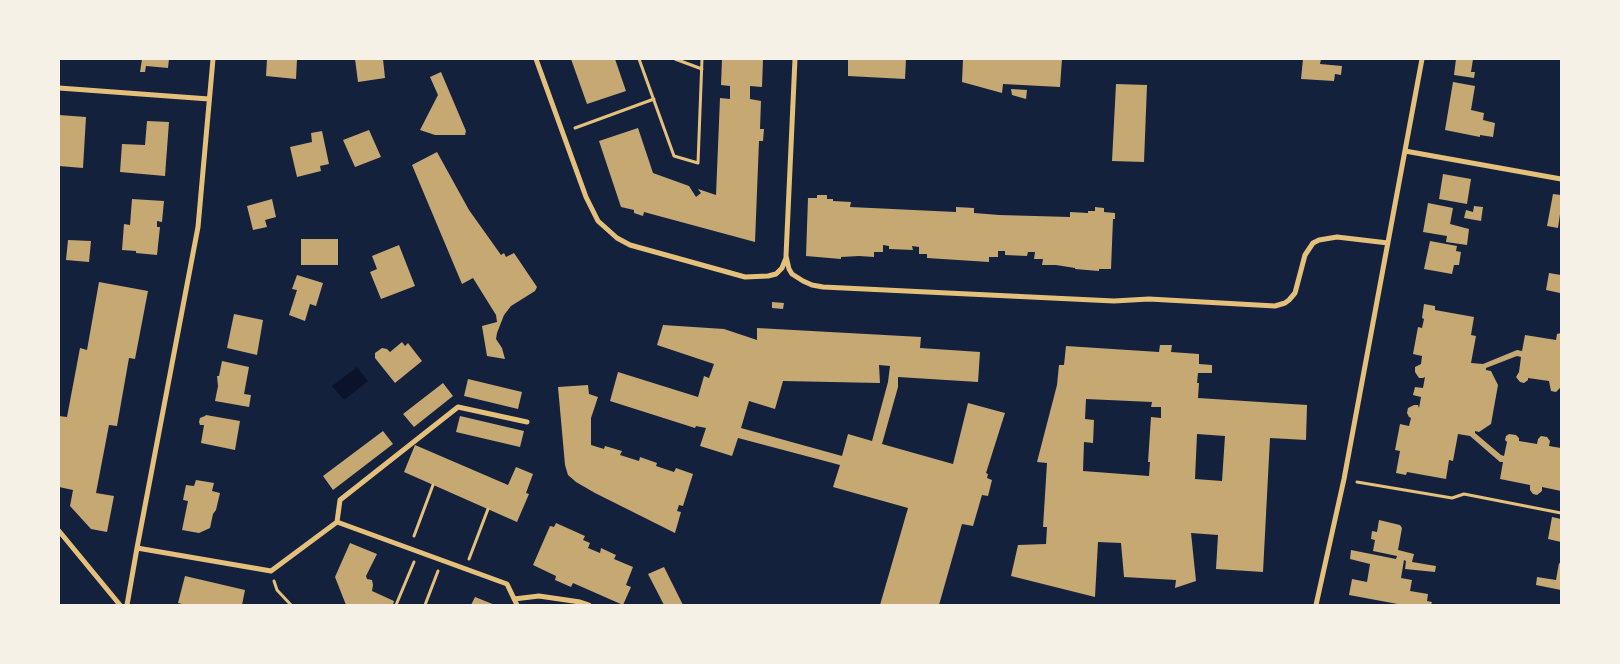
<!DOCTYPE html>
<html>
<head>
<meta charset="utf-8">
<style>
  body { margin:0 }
  #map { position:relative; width:1620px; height:664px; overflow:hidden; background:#14213d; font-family:Merriweather,serif }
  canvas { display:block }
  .frame { position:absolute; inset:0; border:60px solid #f6f1e7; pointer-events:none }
</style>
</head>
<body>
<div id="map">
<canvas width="1620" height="664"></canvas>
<div class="frame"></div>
</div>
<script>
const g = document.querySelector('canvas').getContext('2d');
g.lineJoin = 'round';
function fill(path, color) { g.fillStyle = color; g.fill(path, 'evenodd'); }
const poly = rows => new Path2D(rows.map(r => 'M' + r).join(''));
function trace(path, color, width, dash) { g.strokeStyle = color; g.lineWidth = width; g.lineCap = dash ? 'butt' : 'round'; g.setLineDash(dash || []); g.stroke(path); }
fill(poly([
  [357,367,368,381,344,400,332,386]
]), '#0b132b');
fill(poly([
  [142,59,169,59,168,68,146,66,145,72,140,72],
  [267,59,297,59,296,79,266,76],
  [355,59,383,59,385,78,358,82],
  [571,59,615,59,626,91,587,104],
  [722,59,763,59,762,87,750,86,750,99,761,101,760,129,764,129,763,141,759,141,755,242,644,212,643,216,634,213,634,210,621,207,599,141,638,128,653,173,689,186,696,197,701,193,698,189,716,195,720,98,730,99,730,86,721,85],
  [848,59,906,59,905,79,848,76],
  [963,59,1062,59,1060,87,1003,84,1002,93,962,82],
  [1303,59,1321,59,1320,64,1342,66,1341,75,1335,74,1334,81,1301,79],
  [1456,59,1473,59,1471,72,1475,72,1474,78,1454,75],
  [441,72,466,131,465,135,435,135,420,130,438,95,430,77],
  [1453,82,1475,86,1471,110,1484,113,1483,120,1495,123,1493,137,1480,135,1480,137,1445,130],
  [1116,84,1147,85,1144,162,1112,161],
  [1011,89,1027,90,1026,99,1012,95],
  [59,115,86,117,83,168,59,166],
  [147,121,169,122,165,176,120,172,122,144,145,145],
  [369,130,381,157,355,167,343,140],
  [322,131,329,164,320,166,321,171,297,177,290,147,312,142,311,133],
  [437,152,469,210,501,255,504,253,506,257,514,253,537,287,535,291,511,306,504,315,497,333,496,339,502,348,505,359,487,356,482,326,497,322,496,315,473,278,462,284,412,165],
  [1443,174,1471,179,1467,204,1439,199],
  [1553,194,1561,195,1561,207,1558,228,1547,226],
  [817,195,827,195,827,199,833,199,833,201,851,202,850,207,956,212,956,207,974,208,974,213,999,215,1070,217,1070,212,1088,213,1088,211,1095,211,1095,207,1104,208,1104,212,1115,213,1115,219,1113,219,1111,269,1099,269,1099,271,1075,269,1075,268,1056,265,1042,265,1043,259,1034,259,1035,252,1028,252,1027,256,1005,255,1005,251,998,251,998,257,989,257,989,262,927,258,927,254,919,254,919,247,912,246,913,250,889,249,889,246,883,245,883,252,874,252,874,257,859,256,841,257,841,259,806,256,808,198,817,198],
  [132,199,164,201,162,222,157,221,157,227,160,227,157,255,136,253,136,251,122,250,124,224,130,225],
  [272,199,276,217,265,220,267,227,253,230,247,206],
  [1428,203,1453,208,1450,224,1469,229,1467,245,1446,242,1447,236,1423,232],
  [1474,206,1483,207,1481,221,1464,218,1466,210,1473,212],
  [301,239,338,239,338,265,301,265],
  [68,240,91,241,89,262,66,260],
  [1430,241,1457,246,1456,251,1461,252,1459,265,1454,265,1452,274,1424,269],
  [399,245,415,286,381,299,370,272,377,269,372,256],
  [1549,273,1561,275,1560,293,1546,290],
  [297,275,323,283,316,306,310,304,305,321,289,315,297,290,292,289],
  [99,282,148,291,135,359,129,358,117,426,109,425,96,493,114,496,107,532,91,529,70,506,73,490,59,487,59,416,67,417,80,348,87,350],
  [772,302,784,303,783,309,772,308],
  [1424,304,1435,306,1435,310,1474,317,1471,335,1476,336,1471,363,1483,364,1517,350,1522,351,1525,335,1556,340,1557,334,1561,333,1561,383,1560,388,1556,392,1551,391,1549,381,1528,378,1528,380,1524,383,1520,382,1516,377,1519,372,1521,357,1517,356,1486,368,1486,370,1491,371,1498,385,1491,424,1479,432,1475,431,1475,433,1501,455,1504,456,1507,442,1505,440,1506,436,1509,434,1516,435,1519,438,1519,441,1537,444,1538,439,1541,436,1547,437,1550,441,1549,446,1561,448,1561,491,1542,487,1542,491,1537,495,1533,494,1530,490,1530,485,1500,479,1503,462,1500,462,1470,436,1458,434,1453,461,1449,460,1446,479,1407,472,1406,475,1396,473,1400,451,1395,450,1400,424,1409,426,1411,418,1409,417,1407,413,1408,408,1414,405,1418,405,1419,408,1421,397,1413,395,1415,387,1423,388,1425,377,1423,378,1419,378,1415,372,1415,367,1421,364,1422,356,1413,354,1418,327,1422,328,1424,319,1422,318],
  [234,314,263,320,257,355,227,348],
  [663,325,724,329,757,340,757,328,921,337,920,348,980,352,978,382,898,377,898,387,882,444,953,464,968,403,1005,413,986,473,988,474,987,478,992,480,988,496,982,495,973,526,962,524,939,605,880,605,908,508,833,487,840,465,738,438,732,456,700,446,706,428,696,426,695,428,610,401,618,372,698,397,704,376,709,378,714,364,657,345],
  [879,365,890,366,888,382,872,441,848,434,842,456,741,428,749,401,775,409,783,381,880,383],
  [402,342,405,346,408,343,422,361,395,383,375,358,375,353,382,348,387,349,390,352],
  [1160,345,1172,345,1171,352,1199,354,1199,364,1212,365,1212,373,1198,373,1197,383,1199,383,1198,398,1307,405,1306,440,1270,438,1263,572,1216,569,1218,535,1191,533,1196,581,1175,588,1176,580,1124,577,1121,543,1098,542,1095,597,1011,576,1018,545,1046,544,1047,527,1043,527,1047,463,1037,462,1057,385,1059,365,1064,365,1066,346,1159,352],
  [1086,399,1152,402,1151,407,1161,407,1161,418,1151,417,1148,462,1150,462,1149,476,1083,471,1084,442,1093,443,1094,420,1085,419],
  [1197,434,1225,436,1222,481,1195,479],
  [222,361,249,367,244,394,251,395,249,407,215,401,218,386,217,376,219,376],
  [468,379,522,392,518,409,464,396],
  [443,383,453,396,414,427,403,414],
  [588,385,589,394,598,397,591,418,591,445,604,449,605,446,622,451,620,455,639,461,640,457,657,463,656,466,674,472,676,468,693,474,683,506,679,505,677,511,681,512,675,533,595,493,576,482,568,475,565,465,558,387],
  [206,415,240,421,235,450,201,443,204,425,200,425,199,422,200,418,205,416],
  [460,416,524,431,520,447,456,432],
  [383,431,393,444,333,490,323,476],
  [415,445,508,485,516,467,533,474,526,493,529,494,517,522,404,472],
  [196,480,214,483,212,491,220,493,216,510,213,514,210,528,199,533,182,530,188,501,183,500,186,485,194,486],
  [1552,517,1561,519,1561,542,1548,539],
  [1379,520,1400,525,1402,528,1398,550,1414,554,1412,562,1436,566,1435,572,1405,569,1406,561,1404,560,1401,578,1412,580,1410,591,1428,594,1427,601,1432,602,1431,605,1403,605,1349,595,1352,579,1367,582,1370,564,1350,559,1351,550,1396,559,1397,556,1373,551,1375,540,1371,539,1372,531,1377,532],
  [556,523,585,536,583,540,590,543,588,548,600,553,601,548,616,555,614,559,633,567,626,585,631,587,623,605,573,583,571,587,555,580,556,576,533,565,550,526,554,527],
  [350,543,377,554,366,576,367,579,372,580,373,585,372,591,394,601,393,605,346,605,335,577],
  [1559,563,1561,564,1561,590,1536,585,1537,577,1556,580],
  [664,567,683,605,664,605,648,574],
  [185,576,245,590,242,605,186,605,178,603],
  [475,597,495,605,471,605]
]), '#c6a872');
trace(poly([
  [639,59,674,156,698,163,702,59],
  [675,59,702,69],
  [575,128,654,99],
  [1357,482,1452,498,1464,494,1561,513],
  [414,536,433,485],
  [469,559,488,509],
  [274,581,277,590,291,605],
  [396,605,414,562],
  [425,605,438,571]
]), '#e5c07b', 3);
trace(poly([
  [536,59,586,197,598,221,617,238,630,245,745,277,768,276,776,274,782,268,786,258],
  [795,59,786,256,789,269,792,274,803,281,812,285,823,287,1114,301,1149,299,1275,306,1285,303,1289,300,1295,293,1305,255,1313,243,1319,240,1337,237,1388,243],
  [59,88,209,99],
  [1405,151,1561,179],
  [337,522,340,500,458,407,527,422],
  [59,531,120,605],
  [137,548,271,571,337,522,507,584,517,605],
  [514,599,539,596,580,602,589,605],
  [127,605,137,548,198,227,213,59],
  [1316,605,1344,479,1422,59]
]), '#e5c07b', 5);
</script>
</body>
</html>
